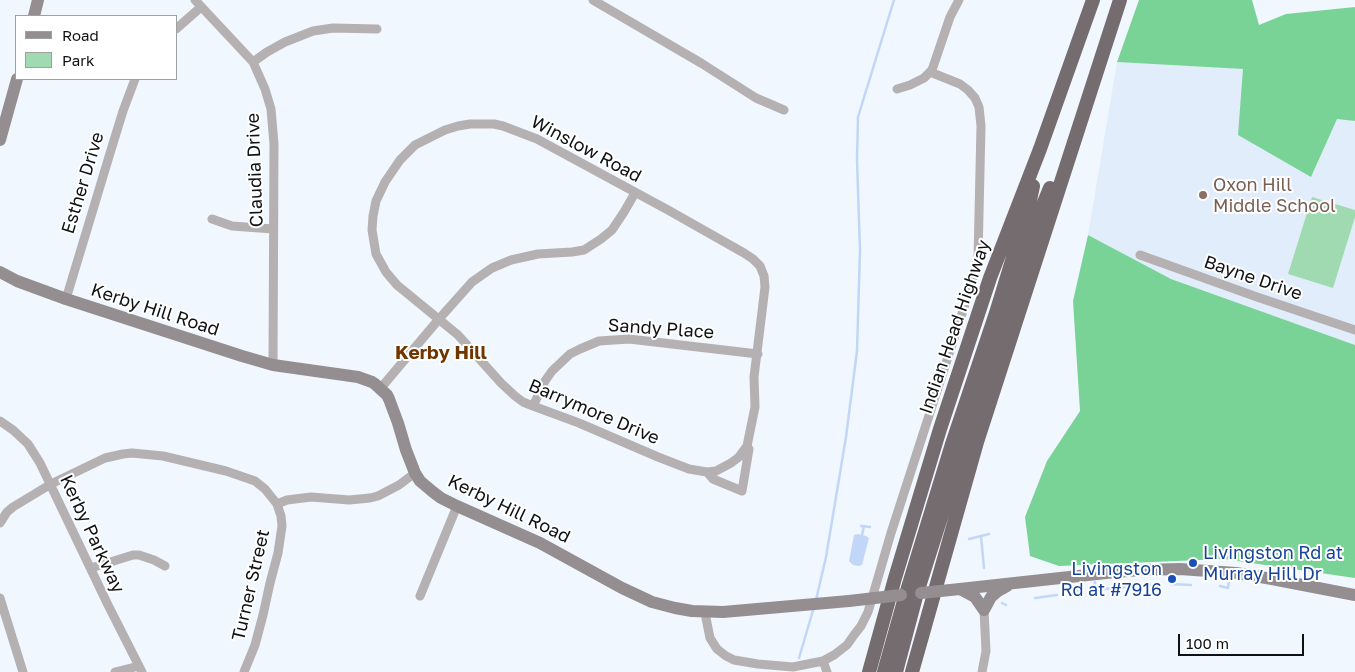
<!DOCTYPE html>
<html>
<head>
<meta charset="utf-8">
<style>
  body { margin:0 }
  #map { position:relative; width:1355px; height:672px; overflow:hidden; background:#f0f7fe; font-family:"Golos Text",sans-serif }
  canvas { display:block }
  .legend { position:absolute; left:15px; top:15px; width:162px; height:65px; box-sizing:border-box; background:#fff; border:1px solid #9fa0a1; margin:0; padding:6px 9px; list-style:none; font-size:15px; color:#0f1113 }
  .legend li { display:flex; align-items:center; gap:10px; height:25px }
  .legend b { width:25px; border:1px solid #9fa0a1 }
  .scale { position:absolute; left:1178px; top:634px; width:126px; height:22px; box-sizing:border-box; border:2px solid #0f1113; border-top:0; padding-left:6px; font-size:15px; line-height:18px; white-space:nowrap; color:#0f1113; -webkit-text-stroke:4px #fff; paint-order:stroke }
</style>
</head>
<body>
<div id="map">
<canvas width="1355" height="672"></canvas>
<ul class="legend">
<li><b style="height:6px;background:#958e90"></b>Road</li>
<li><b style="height:14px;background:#a0dab0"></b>Park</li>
</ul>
<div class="scale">100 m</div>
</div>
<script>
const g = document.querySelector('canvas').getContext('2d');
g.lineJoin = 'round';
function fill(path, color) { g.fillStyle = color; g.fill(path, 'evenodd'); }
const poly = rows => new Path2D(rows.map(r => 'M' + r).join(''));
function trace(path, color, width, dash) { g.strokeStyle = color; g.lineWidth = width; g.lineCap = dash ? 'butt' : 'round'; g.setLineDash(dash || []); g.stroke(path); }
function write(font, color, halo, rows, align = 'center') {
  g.font = font + ' "Golos Text",sans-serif'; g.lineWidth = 4; g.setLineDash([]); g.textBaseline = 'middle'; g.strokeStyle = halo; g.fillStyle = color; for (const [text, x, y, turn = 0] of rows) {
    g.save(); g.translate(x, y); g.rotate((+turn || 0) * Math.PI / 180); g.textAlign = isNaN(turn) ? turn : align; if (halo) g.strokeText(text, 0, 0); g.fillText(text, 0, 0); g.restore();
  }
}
fill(poly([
  [1117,62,1243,69,1311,177,1337,118,1355,121,1355,345,1171,279,1088,235]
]), '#e1edfa');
fill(poly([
  [1312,197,1355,210,1355,217,1333,288,1288,274]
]), '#a0dab0');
fill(poly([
  [1139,0,1252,0,1259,25,1286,14,1355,7,1355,121,1337,119,1311,177,1238,135,1243,69,1117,62],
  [1088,235,1171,279,1355,345,1355,578,1224,559,1059,566,1030,556,1025,517,1047,461,1080,411,1073,301]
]), '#79d396');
fill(poly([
  [858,534,866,536,869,538,862,565,858,566,853,565,849,561,854,535]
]), '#c2d7f7');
trace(poly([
  [861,526,870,527],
  [862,535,864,526],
  [981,536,984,568],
  [969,539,989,534],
  [1095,582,1095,590],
  [1171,584,1191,585],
  [1173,584,1173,577],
  [1139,585,1154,585],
  [1220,586,1228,588,1229,581],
  [1092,590,1127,587],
  [1072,593,1080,591],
  [1035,598,1057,595],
  [816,600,826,557,846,437,857,351,860,250,857,160,858,117,894,0],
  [1002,603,1006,605],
  [799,658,814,607]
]), '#c2d7f7', 2.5);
trace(poly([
  [195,0,253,62,265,89,271,109,274,144,273,365],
  [593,0,701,63,756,98,784,110],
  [176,29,201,7],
  [253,62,267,52,285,42,313,31,333,28,377,29],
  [897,89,910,85,924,78,932,70,950,17,959,0],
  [470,124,494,124,503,126,537,139,668,210,744,253,753,259,760,266,764,276,765,287,754,377,755,407,747,446,739,457,731,463,716,471,707,472,689,469,658,457,579,423,533,406,523,402,515,396,501,383,458,335,397,285,386,272,376,254,372,230,373,216,376,201,385,182,400,160,415,145,445,130,458,126,470,124],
  [212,219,232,226,273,229],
  [1140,255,1257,297,1355,330],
  [66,299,111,150,123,111,135,79],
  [380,389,439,319,472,282,492,268,511,260,538,254,572,252,584,250,601,239,612,230,624,212,635,193],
  [533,406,545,381,552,371,570,354,580,349,599,341,629,339,758,354],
  [0,421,13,430,28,444,40,463,108,605,142,672],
  [707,472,713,479,742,491,749,449,747,446],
  [277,504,287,500,311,497,349,500,370,498,378,496,399,485,415,473],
  [0,523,7,512,13,507,51,484,105,458,123,454,132,453,163,456,226,471,255,481,265,489,277,504,281,516,282,526,278,553,270,583,263,615,255,645,244,672],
  [91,568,133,555,139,555,154,560,165,566],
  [420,596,457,506],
  [0,598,23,672],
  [705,613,710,638,717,649,726,656,734,660,758,664,793,667,823,661,834,655,847,645,854,635,861,626,868,612,891,533,968,295,978,258,981,126,979,107,975,98,968,90,960,84,930,72],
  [823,661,827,672],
  [115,672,139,666],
  [982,672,986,651,984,610]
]), '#b5b0b1', 9);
trace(poly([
  [34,16,38,0],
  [0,140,17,79],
  [0,272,17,281,66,299,242,356,273,365,358,377,372,382,375,384,387,395,389,399,398,423,406,450,415,473,420,481,433,492,441,498,457,506,540,543,622,588,652,602,675,608,692,611,723,612,849,601],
  [960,589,1115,572,1142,570,1180,569,1236,573,1272,579,1355,595],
  [960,589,975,597,984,610,991,597,998,591,1007,586]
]), '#958e90', 12);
trace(poly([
  [869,672,895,578,940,429,990,278,1040,149,1093,0],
  [884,672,906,594,952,444,996,313,1029,205,1033,186],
  [896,672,917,593,1005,316,1041,210,1050,188],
  [912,672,977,442,1120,0]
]), '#746c6e', 14);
trace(poly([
  [921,593,960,589],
  [849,601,901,595]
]), '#958e90', 12);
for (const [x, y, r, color] of [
  [1203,195,5,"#8d6e63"],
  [1193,563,5,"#1a4fb4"],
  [1172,579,5,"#1a4fb4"]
]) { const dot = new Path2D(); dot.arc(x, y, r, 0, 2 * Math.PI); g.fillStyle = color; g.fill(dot); trace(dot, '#fff', 2); }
write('18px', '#0f1113', '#fff', [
  ["Winslow Road",586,149,28],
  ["Claudia Drive",255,170,-92],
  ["Esther Drive",83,183,-73],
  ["Bayne Drive",1253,278,19],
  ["Kerby Hill Road",155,310,18],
  ["Indian Head Highway",955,327,-71],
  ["Sandy Place",661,329,4],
  ["Barrymore Drive",594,412,23],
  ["Kerby Hill Road",509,509,26],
  ["Kerby Parkway",92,534,65],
  ["Turner Street",251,585,-77]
]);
write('18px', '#785e54', '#fff', [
  ["Oxon Hill",1213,185],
  ["Middle School",1213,206]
], 'left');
write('18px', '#164399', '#fff', [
  ["Livingston Rd at",1203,553],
  ["Murray Hill Dr",1203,574],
  ["Livingston",1162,569,"right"],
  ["Rd at #7916",1162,590,"right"]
], 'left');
write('bold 19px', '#6f3600', '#fff', [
  ["Kerby Hill",441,353]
]);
</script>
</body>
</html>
